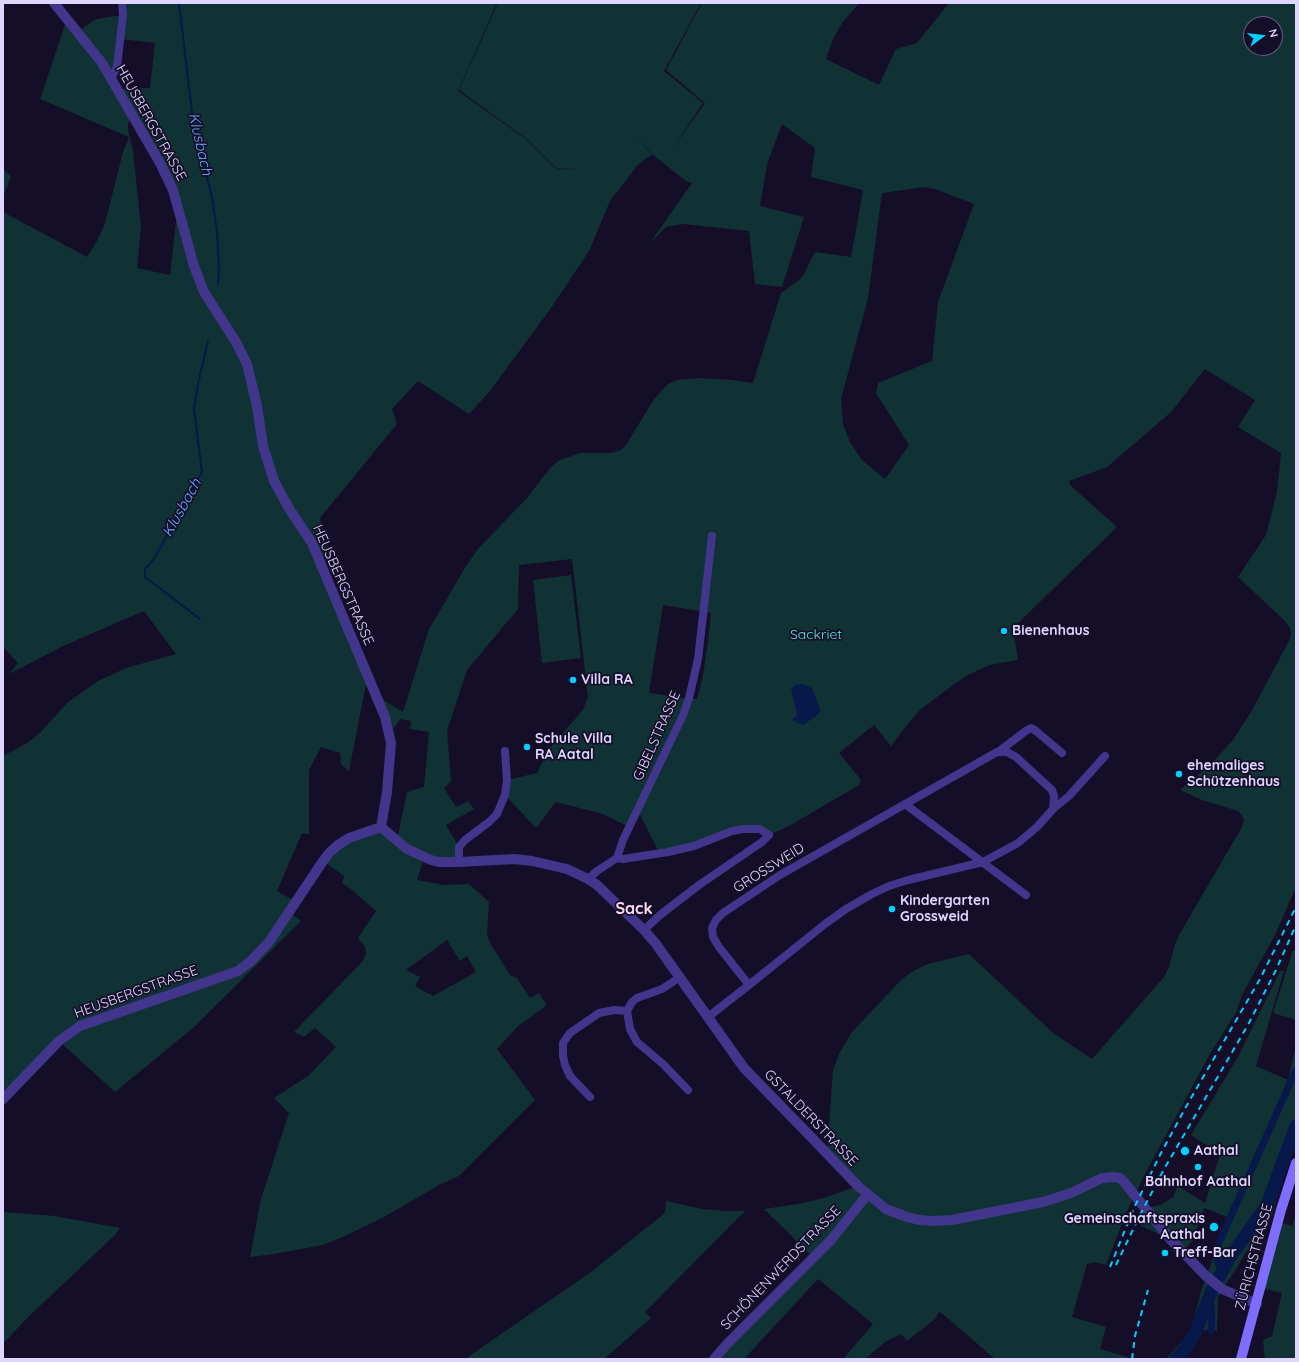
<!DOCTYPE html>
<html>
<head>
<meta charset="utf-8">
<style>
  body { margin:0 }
  #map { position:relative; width:1299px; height:1362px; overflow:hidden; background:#150e29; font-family:Quicksand,sans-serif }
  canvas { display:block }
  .frame { position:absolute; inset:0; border:4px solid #dfd6ff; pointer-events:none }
  .north { position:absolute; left:1243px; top:16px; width:40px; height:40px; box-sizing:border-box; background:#150e29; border:1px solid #665e7f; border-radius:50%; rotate:75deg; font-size:11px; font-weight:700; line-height:16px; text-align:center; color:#dfd6ff }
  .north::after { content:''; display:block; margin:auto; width:14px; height:18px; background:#02cfff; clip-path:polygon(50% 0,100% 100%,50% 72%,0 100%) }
</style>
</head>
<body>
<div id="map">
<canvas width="1299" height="1362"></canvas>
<div class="frame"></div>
<div class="north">N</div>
</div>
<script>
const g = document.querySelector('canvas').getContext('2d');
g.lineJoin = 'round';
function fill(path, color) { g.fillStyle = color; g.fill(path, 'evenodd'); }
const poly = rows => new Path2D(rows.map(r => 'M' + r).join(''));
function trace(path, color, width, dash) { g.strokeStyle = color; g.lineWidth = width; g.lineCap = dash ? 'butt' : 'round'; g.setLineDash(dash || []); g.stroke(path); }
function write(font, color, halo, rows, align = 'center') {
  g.font = font + ' Quicksand,sans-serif'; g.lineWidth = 3.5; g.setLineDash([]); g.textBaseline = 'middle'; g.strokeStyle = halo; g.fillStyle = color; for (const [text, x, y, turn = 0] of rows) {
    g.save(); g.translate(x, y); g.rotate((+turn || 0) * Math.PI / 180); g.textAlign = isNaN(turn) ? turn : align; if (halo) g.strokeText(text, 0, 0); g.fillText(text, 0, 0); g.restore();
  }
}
fill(poly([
  [122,3,497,3,458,91,527,140,557,170,574,168,557,169,528,140,459,90,498,3,701,3,664,71,703,103,672,150,705,103,666,70,702,3,859,3,842,23,833,39,826,59,879,85,896,49,917,43,949,3,1296,3,1296,887,1275,935,1242,995,1237,1011,1210,1054,1146,1172,1127,1211,1106,1265,1095,1262,1087,1264,1072,1317,1106,1327,1100,1349,1127,1357,1127,1359,995,1359,944,1315,939,1312,935,1319,907,1341,901,1334,885,1342,865,1359,843,1359,873,1324,818,1279,744,1359,714,1359,813,1257,764,1209,798,1204,824,1198,857,1186,827,1153,833,1070,839,1054,851,1033,902,979,915,970,928,964,969,954,1053,1033,1092,1059,1164,977,1169,967,1175,944,1179,935,1242,827,1244,820,1241,814,1238,811,1202,800,1180,790,1211,764,1233,740,1251,712,1289,641,1291,635,1290,628,1284,620,1238,577,1266,535,1277,492,1281,453,1238,427,1255,400,1205,369,1171,412,1107,467,1069,481,1070,485,1117,527,1013,628,1018,660,989,665,968,675,953,685,921,709,907,725,891,746,874,725,839,753,861,780,859,785,789,826,769,835,754,828,659,852,638,811,691,699,697,699,703,675,708,642,711,613,663,605,649,693,686,698,627,826,603,814,556,802,536,828,505,795,507,780,537,773,549,749,583,710,588,697,572,559,519,565,518,609,467,670,447,731,451,782,444,788,456,807,468,801,474,809,446,825,459,847,459,862,424,858,417,880,444,885,469,884,489,902,487,935,490,943,510,975,517,978,530,998,539,993,547,1005,517,1027,497,1049,535,1100,459,1176,439,1185,384,1217,345,1236,323,1245,274,1254,250,1257,261,1199,289,1113,274,1098,308,1076,336,1047,315,1028,304,1037,294,1032,362,962,366,954,365,947,358,938,376,911,352,890,342,883,344,876,323,861,330,852,374,829,397,840,407,792,424,787,429,732,410,729,411,721,400,719,395,727,389,731,378,697,403,712,429,629,466,566,478,549,526,499,551,467,560,460,580,453,611,453,621,450,626,445,654,399,668,384,677,380,698,378,732,380,753,383,781,293,798,281,804,274,815,252,851,257,863,190,811,177,815,148,782,124,767,164,760,206,804,217,782,287,755,284,749,231,683,224,666,227,650,243,692,183,686,181,653,155,632,133,652,155,645,159,637,166,610,201,589,251,551,308,490,391,469,414,418,381,392,409,397,424,320,518,327,552,321,563,368,674,349,771,341,764,340,753,321,747,309,770,309,834,302,833,277,891,296,902,289,912,301,921,194,1027,115,1092,59,1041,3,1099,3,756,27,743,39,734,67,703,98,681,126,668,176,654,144,611,63,646,9,674,18,663,3,647,3,212,87,257,97,241,104,226,110,204,123,152,129,137,40,99,67,19,77,32,96,19,123,15],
  [1251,24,1275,24,1275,48,1251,48],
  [121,39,155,43,150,88,118,89,111,78],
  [133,116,178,205,170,275,137,268,141,227,133,151,128,130,128,123],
  [924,187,935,189,974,204,938,302,932,361,878,383,876,393,909,445,885,479,861,459,850,442,843,424,841,399,868,298,882,193],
  [447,940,460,961,467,956,476,972,433,996,415,986,420,977,406,970],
  [3,169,11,176,3,197],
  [571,575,581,658,542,663,533,580],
  [1293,950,1296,951,1296,1020,1273,1013],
  [1280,971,1284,971,1256,1066,1288,1080,1294,1053,1296,1049,1296,1142,1280,1185,1272,1215,1241,1260,1238,1266,1218,1296,1217,1331,1202,1330,1196,1342,1181,1359,1166,1359,1191,1331,1201,1291,1218,1245,1230,1218,1204,1208,1193,1240,1182,1252,1171,1240,1140,1225,1150,1207,1161,1205,1173,1197,1178,1186,1205,1203,1220,1154,1191,1135,1238,1057],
  [666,1201,702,1209,723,1211,745,1211,645,1312,651,1318,604,1359,465,1359,591,1272,665,1213],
  [3,1212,55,1216,120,1228,114,1236,27,1318,3,1344],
  [1296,1213,1296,1359,1265,1359,1263,1340,1272,1336,1282,1293,1261,1288,1278,1222,1292,1226]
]), '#103234');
fill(poly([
  [803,684,812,688,820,709,819,714,803,725,792,720,797,715,791,689,795,685]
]), '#06194a');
trace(poly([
  [179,3,193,121,212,197,217,232,219,268,218,284],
  [200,619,145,577,145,569,154,559,202,472,194,409,198,384,208,341]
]), '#06194a', 2);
trace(poly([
  [1221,1272,1216,1255,1218,1245,1296,1070],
  [1210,1294,1212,1317,1211,1331]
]), '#06194a', 7);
trace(poly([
  [1219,1277,1230,1257,1267,1205,1296,1126],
  [1176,1359,1185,1349,1196,1331,1212,1290]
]), '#06194a', 13);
trace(poly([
  [111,78,117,67,123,15,122,3],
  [998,752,1027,730,1031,728,1036,731,1062,753],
  [905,804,1026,895],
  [1053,809,1069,796,1105,756],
  [617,858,623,859,668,852,694,846,732,831,743,829,760,829,769,835,762,842,699,885,660,915,644,930],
  [459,862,459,847,465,840,489,822,497,814,505,795,507,780,505,751],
  [588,879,597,871,617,858,623,840,683,715,689,698,698,659,712,536],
  [680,977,662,989,637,998,632,1002,627,1011,630,1029,637,1042,663,1064,688,1090],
  [708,1017,749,985,825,924,846,909,872,894,889,886,908,880,983,862,1018,843,1037,827,1053,809,1054,796,1052,790,1016,757,1007,752,997,752,780,875,723,913,716,920,712,928,713,937,719,947,749,985],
  [590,1097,570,1076,565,1065,563,1056,563,1043,570,1033,599,1013,614,1010,627,1011]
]), '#41358c', 8);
trace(poly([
  [54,3,102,63,160,163,173,190,194,266,204,292,236,342,247,364,257,406,263,446,274,481,290,510,312,543,385,717,391,743,387,792,381,827],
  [381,827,407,849,431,860,439,862,459,862,515,859,532,861,567,869,588,879,597,885,644,930,656,944,744,1068,812,1138,858,1186,886,1209,907,1217,919,1220,932,1221,952,1220,1043,1202,1071,1193,1102,1178,1113,1177,1120,1178,1124,1182,1171,1240,1206,1276,1222,1289,1257,1304],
  [3,1099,59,1041,80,1026,238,971,251,961,269,942,323,861,330,852,338,845,349,838,381,827],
  [714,1359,727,1344,831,1240,867,1195]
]), '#41358c', 10);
trace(poly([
  [1241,1359,1281,1210,1296,1163]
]), '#7e6dff', 10);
trace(poly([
  [1116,1265,1140,1215,1163,1171,1249,1023,1276,970,1296,925],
  [1110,1267,1134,1208,1160,1155,1187,1105,1260,979,1296,907],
  [1132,1359,1135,1336,1148,1290]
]), '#02cfff', 2, [6, 5]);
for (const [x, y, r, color] of [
  [1004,631,4,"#02cfff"],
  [573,680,4,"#02cfff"],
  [527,747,4,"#02cfff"],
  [1179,774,4,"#02cfff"],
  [892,909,4,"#02cfff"],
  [1185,1151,5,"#02cfff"],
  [1198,1167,4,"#02cfff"],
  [1214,1227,5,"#02cfff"],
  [1165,1253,4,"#02cfff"]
]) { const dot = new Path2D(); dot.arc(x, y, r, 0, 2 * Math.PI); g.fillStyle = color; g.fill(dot); trace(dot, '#150e29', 1.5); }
write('14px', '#dfd6ff', '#150e29', [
  ["HEUSBERGSTRASSE",151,123,61],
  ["HEUSBERGSTRASSE",343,585,66],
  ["GIBELSTRASSE",657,736,-66],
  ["GROSSWEID",769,868,-32],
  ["HEUSBERGSTRASSE",136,992,-20],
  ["GSTALDERSTRASSE",811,1118,46],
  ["ZÜRICHSTRASSE",1254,1257,-75],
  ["SCHÖNENWERDSTRASSE",781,1268,-46]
]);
write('bold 14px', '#dfd6ff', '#150e29', [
  ["Bienenhaus",1012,631],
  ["Villa RA",581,680],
  ["Schule Villa",535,739],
  ["RA Aatal",535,755],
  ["ehemaliges",1187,766],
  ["Schützenhaus",1187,782],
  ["Kindergarten",900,901],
  ["Grossweid",900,917],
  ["Aathal",1194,1151],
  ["Bahnhof Aathal",1198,1182,"center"],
  ["Gemeinschaftspraxis",1205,1219,"right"],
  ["Aathal",1205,1235,"right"],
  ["Treff-Bar",1173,1253]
], 'left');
write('14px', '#58e9d2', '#150e29', [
  ["Sackriet",816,635]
]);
write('italic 15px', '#64a9ff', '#150e29', [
  ["Klusbach",200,144,77],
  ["Klusbach",182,508,-61]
]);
write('bold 16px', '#ffd8ed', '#150e29', [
  ["Sack",634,909]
]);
</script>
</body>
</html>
